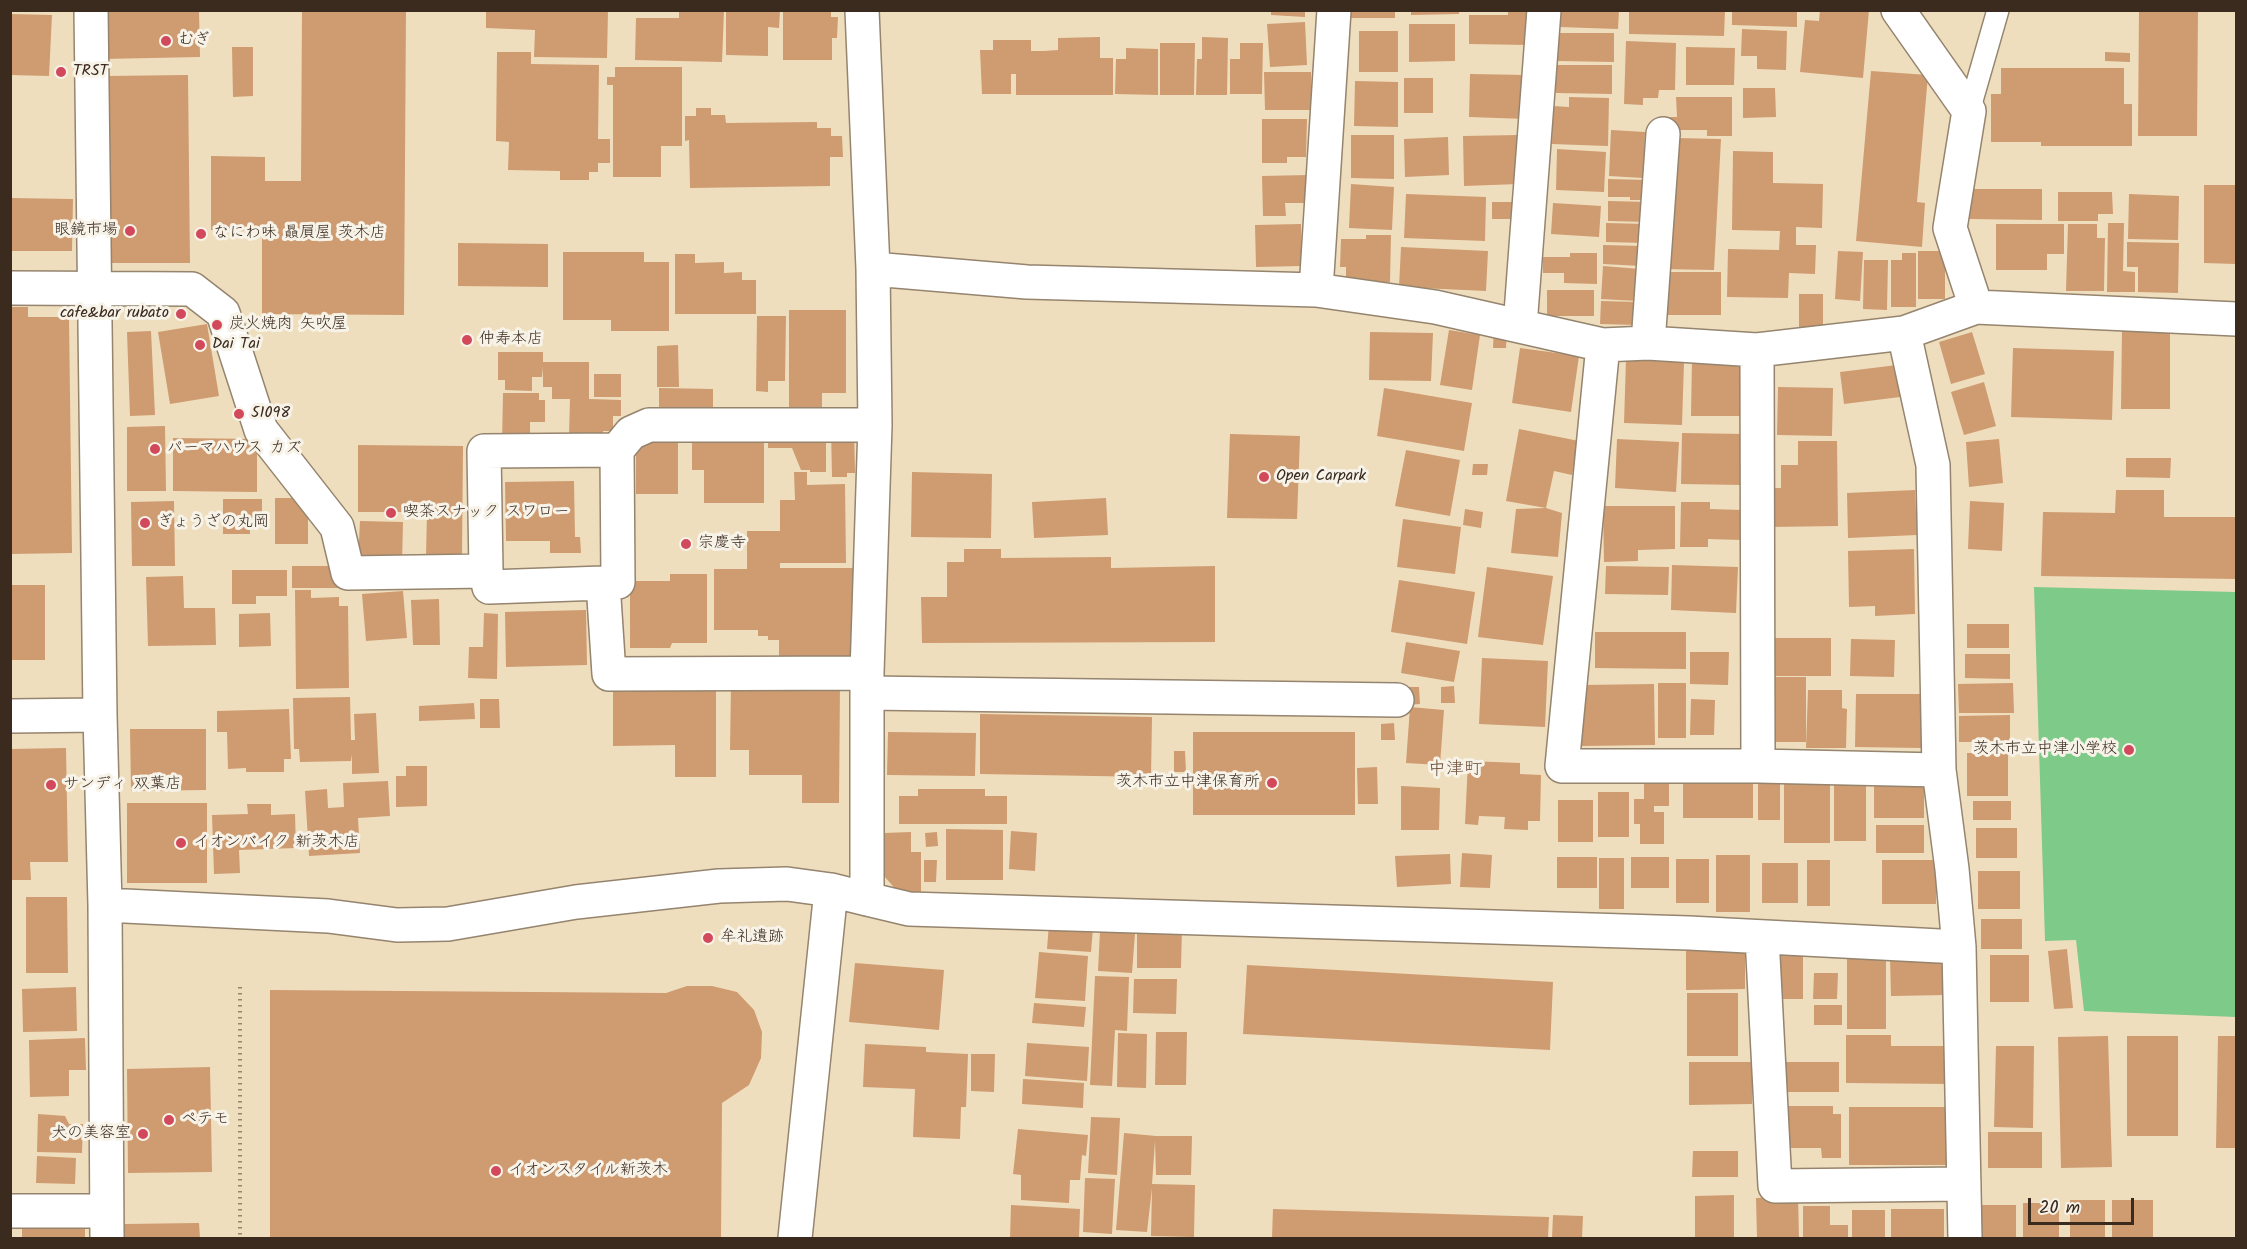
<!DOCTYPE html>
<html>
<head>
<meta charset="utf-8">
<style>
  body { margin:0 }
  #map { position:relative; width:2247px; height:1249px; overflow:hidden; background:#efdebe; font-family:Kalam,sans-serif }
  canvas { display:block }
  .frame { position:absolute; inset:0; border:12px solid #3b2a1e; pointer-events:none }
  .scale { position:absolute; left:2028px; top:1198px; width:106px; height:27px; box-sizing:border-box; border:3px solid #3b2a1e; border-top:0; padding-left:8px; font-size:18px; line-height:21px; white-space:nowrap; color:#3b2a1e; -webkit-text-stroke:4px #f7f3e8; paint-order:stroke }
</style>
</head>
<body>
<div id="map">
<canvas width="2247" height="1249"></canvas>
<div class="frame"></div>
<div class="scale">20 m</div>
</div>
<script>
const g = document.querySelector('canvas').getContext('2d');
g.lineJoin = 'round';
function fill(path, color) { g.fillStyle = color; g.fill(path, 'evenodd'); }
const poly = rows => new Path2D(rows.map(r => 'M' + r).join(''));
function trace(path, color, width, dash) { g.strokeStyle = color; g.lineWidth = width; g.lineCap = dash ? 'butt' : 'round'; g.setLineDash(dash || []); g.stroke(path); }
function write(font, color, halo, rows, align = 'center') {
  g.font = font + ' Kalam,"Klee One",sans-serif'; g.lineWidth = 6; g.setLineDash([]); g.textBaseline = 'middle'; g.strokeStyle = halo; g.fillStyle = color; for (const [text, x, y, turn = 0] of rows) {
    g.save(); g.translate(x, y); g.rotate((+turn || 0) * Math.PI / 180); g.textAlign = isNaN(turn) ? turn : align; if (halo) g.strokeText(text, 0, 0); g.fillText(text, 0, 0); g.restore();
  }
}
fill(poly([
  [2034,587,2236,592,2236,1017,2084,1011,2076,940,2045,941]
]), '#7eca88');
fill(poly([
  [102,10,199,10,200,57,103,59],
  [302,10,406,10,404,315,262,314,262,231,211,230,211,156,265,157,265,181,301,181],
  [486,10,608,10,607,58,534,57,535,30,486,28],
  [679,10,724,10,722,62,635,60,636,18,679,18],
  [726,10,780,10,779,28,768,27,768,56,726,55],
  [1271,10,1305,10,1305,17,1271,15],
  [1351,10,1395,10,1395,18,1351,18],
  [1411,10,1459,10,1459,14,1411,15],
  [1508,10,1529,10,1529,45,1469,44,1469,15,1508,15],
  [1559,10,1619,10,1618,29,1559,27],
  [1629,10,1725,10,1724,36,1629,34],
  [1732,10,1797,10,1797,27,1732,25],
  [1820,10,1869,10,1863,78,1800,72,1805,20,1819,21],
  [2139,10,2198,10,2197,136,2138,136],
  [783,12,831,12,831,17,838,17,837,38,832,38,832,60,783,60],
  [10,14,52,15,49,76,10,75],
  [1305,22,1307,65,1270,67,1267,24],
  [1409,24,1455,24,1455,61,1409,62],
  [1742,29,1787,31,1786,70,1757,69,1757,56,1741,56],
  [1359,31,1398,31,1398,72,1359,72],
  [1558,33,1614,33,1614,62,1558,61],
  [1100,37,1100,58,1113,58,1113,95,1016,95,1016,74,1011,74,1011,94,982,94,980,50,993,50,993,40,1031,40,1031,51,1044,51,1058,50,1058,38],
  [1202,37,1228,38,1227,95,1196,95,1197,59,1202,59],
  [1626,41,1676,43,1675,90,1659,90,1658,98,1643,98,1643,105,1624,104],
  [1160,43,1195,43,1194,95,1160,95],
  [1240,43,1263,43,1262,94,1230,94,1230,59,1240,59],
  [232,47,253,47,253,96,233,97],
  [1686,47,1735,48,1734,85,1686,85],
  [1126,48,1158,49,1158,95,1115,94,1116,59,1126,59],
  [497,52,531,52,531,64,599,65,598,139,610,139,610,163,598,163,598,172,589,172,589,180,560,180,560,171,508,170,509,142,496,141],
  [2105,52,2130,53,2130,62,2105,61],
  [1556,65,1612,65,1612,94,1556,93],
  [615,67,682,67,682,146,661,146,661,177,613,177,613,85,607,85,607,77,615,77],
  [2001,68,2124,68,2124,104,2132,104,2132,146,2041,146,2041,142,1991,142,1991,94,2001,94],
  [1871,71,1928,75,1917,202,1925,203,1922,247,1856,241],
  [1264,72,1311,72,1312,110,1265,110],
  [1470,74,1527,75,1526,119,1469,117],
  [188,75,190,263,109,263,107,76],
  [1404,78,1433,78,1433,113,1404,113],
  [1355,81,1398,82,1398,127,1354,126],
  [1743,88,1775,88,1776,117,1743,118],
  [1569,97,1609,98,1608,146,1552,144,1553,106,1569,107],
  [1676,97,1732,97,1732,136,1707,136,1707,130,1663,130,1663,117,1677,117],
  [696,108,711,108,711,115,725,115,726,123,817,122,817,128,831,128,831,136,842,136,843,157,830,157,830,186,690,188,689,140,685,141,685,116,696,116],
  [1262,119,1307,119,1306,157,1287,157,1287,163,1262,163],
  [1611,130,1645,132,1643,178,1609,176],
  [1351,135,1394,135,1394,179,1351,178],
  [1518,135,1519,184,1464,186,1463,136],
  [1448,137,1449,175,1405,177,1404,139],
  [1675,138,1721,139,1714,270,1662,269],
  [1557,149,1606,152,1604,192,1556,190],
  [1733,151,1773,152,1773,183,1823,184,1822,228,1796,227,1796,245,1816,245,1815,274,1789,273,1788,298,1727,297,1728,249,1779,250,1780,231,1732,230],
  [1308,175,1308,203,1285,203,1286,216,1263,216,1262,176],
  [1608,179,1647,180,1647,200,1630,200,1630,197,1608,197],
  [1351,184,1394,187,1392,230,1349,228],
  [2204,185,2236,185,2236,264,2204,263],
  [1969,189,2042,189,2042,220,1969,219],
  [2058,192,2112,192,2113,214,2098,214,2098,221,2058,221],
  [1406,194,1486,197,1485,241,1404,238],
  [2129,194,2179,196,2178,240,2128,239],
  [10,198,73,199,72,251,10,251],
  [1608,201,1649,202,1648,222,1608,221],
  [1492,202,1512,202,1512,219,1492,219],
  [1553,203,1601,206,1599,237,1551,234],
  [1606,223,1647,224,1646,243,1606,242],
  [2108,223,2124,223,2123,271,2135,272,2135,292,2107,292],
  [1301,224,1302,266,1256,267,1255,225],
  [1996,224,2064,224,2064,254,2047,254,2047,270,1996,270],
  [2068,224,2097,224,2097,238,2105,238,2104,291,2066,291],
  [1366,235,1391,235,1390,282,1346,282,1346,267,1340,267,1341,239,1366,239],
  [2127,242,2179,243,2178,293,2138,292,2138,267,2127,267],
  [458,243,548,244,548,287,458,286],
  [1603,245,1642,246,1641,266,1603,264],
  [1401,247,1488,251,1486,291,1399,287],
  [1838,251,1863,252,1860,301,1835,299],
  [1918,251,1945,251,1945,299,1918,299],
  [563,252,644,252,644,262,669,262,669,331,611,331,611,320,563,320],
  [1570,253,1597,253,1597,284,1564,283,1564,273,1543,273,1543,257,1570,257],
  [1902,253,1916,253,1916,307,1891,307,1891,260,1902,260],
  [675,254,695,254,695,263,724,262,724,273,742,272,742,280,756,280,756,314,675,314],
  [1864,260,1888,260,1887,310,1863,309],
  [1603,266,1640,269,1637,301,1601,299],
  [1664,272,1721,272,1721,315,1663,315],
  [1547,290,1594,290,1594,316,1547,316],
  [1799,294,1823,294,1823,329,1799,328],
  [1601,301,1638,302,1637,325,1600,324],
  [10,307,28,307,28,317,69,317,72,553,10,554],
  [789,310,846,310,846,393,822,393,822,407,789,407],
  [757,316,786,316,785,381,768,381,768,392,756,391],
  [207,324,219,396,170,404,158,332],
  [1494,327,1507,327,1506,348,1493,348],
  [2122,327,2170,327,2170,409,2121,409],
  [1449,330,1480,335,1472,390,1440,385],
  [151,331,155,415,130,416,127,332],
  [1370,332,1433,333,1431,381,1369,380],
  [1972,332,1985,374,1951,384,1939,342],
  [678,345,679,387,657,387,657,346],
  [1520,348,1579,356,1571,412,1512,403],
  [2013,348,2114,351,2112,420,2011,417],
  [498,352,543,352,543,362,589,362,589,399,621,400,621,416,613,416,613,431,603,431,603,437,569,436,570,399,552,399,552,387,543,387,543,367,542,377,532,377,532,391,505,390,505,380,498,380],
  [1692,359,1744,359,1743,416,1691,416],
  [1626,360,1684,362,1682,425,1624,423],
  [1897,365,1900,397,1844,404,1840,372],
  [594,374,621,374,621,397,594,397],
  [1984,382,1996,426,1964,435,1951,392],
  [1778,387,1833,388,1832,436,1777,435],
  [659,388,713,389,713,415,659,415],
  [1384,388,1472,403,1464,451,1377,436],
  [503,393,539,393,539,400,545,400,545,422,530,422,530,444,502,444],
  [165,426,166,491,127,491,127,427],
  [831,428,854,428,855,473,847,473,847,477,832,477],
  [1519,429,1579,441,1572,475,1554,471,1546,508,1562,513,1558,557,1511,553,1516,509,1546,508,1506,501],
  [768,432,826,432,826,472,810,472,810,470,801,470,792,448,768,448],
  [1682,433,1745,434,1744,485,1681,484],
  [1230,434,1300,436,1297,519,1227,518],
  [645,437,678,437,678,494,636,494,636,445],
  [173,438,257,439,257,492,173,491],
  [1617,439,1679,442,1676,492,1615,488],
  [1999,439,2003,483,1969,487,1966,442],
  [1798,441,1837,441,1838,526,1770,527,1769,488,1781,488,1781,465,1798,465],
  [692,442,764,442,764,503,704,503,704,470,692,470],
  [358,445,463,446,462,557,426,556,427,512,358,512],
  [1406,450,1460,460,1450,516,1395,506],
  [2126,458,2171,458,2170,478,2126,477],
  [1473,464,1488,464,1487,475,1472,475],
  [794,472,807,472,807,485,845,484,846,563,780,563,780,568,865,568,865,665,779,665,779,640,768,640,768,636,758,636,758,630,714,630,714,569,747,569,747,531,780,531,780,500,795,500],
  [912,472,992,474,991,538,911,537],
  [574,481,575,537,580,537,581,553,550,553,550,541,506,541,505,482],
  [1915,490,1917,535,1848,538,1847,493],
  [2116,490,2164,490,2164,517,2236,517,2236,579,2041,576,2043,512,2115,513],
  [275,498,294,498,308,517,308,544,275,544],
  [1106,498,1108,535,1034,538,1032,502],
  [223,499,262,499,262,518,250,518,250,534,223,534],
  [174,501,175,566,132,566,131,502],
  [1970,501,2004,503,2002,551,1968,549],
  [1681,502,1710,502,1710,509,1743,510,1742,540,1708,539,1708,547,1680,547],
  [1603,506,1675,506,1675,549,1638,550,1638,561,1604,562],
  [1465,509,1483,512,1481,528,1463,525],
  [1403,519,1461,527,1455,574,1397,567],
  [360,521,403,522,402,563,358,562],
  [964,549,1001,549,1001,558,1111,557,1111,568,1215,566,1215,642,922,643,921,597,947,597,947,562,964,562],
  [1914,549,1915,614,1875,616,1875,606,1849,607,1848,551],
  [1672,565,1738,567,1736,613,1671,610],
  [292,566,338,566,338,588,292,588],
  [1606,566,1669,567,1668,595,1605,594],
  [1487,567,1553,576,1543,645,1478,637],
  [232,570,287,570,287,596,256,596,256,604,232,604],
  [670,574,707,574,707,643,672,643,670,648,630,648,630,581,670,581],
  [183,576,184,608,215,608,216,645,148,646,146,577],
  [1399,580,1475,592,1467,644,1391,632],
  [10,585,45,585,45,660,10,660],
  [295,590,311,590,311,598,339,597,339,606,348,606,349,688,296,689],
  [403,591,407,638,366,641,362,594],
  [439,599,440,645,413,645,411,600],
  [586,610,587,665,506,667,505,612],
  [270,613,271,646,239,647,239,614],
  [484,613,498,614,497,679,468,678,469,647,483,647],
  [1967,624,2009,624,2009,648,1967,648],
  [1595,632,1686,632,1686,669,1595,668],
  [1772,638,1831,638,1831,676,1772,676],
  [1851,639,1895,640,1894,677,1850,676],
  [1406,642,1460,651,1454,682,1401,673],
  [1690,652,1729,652,1728,685,1690,684],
  [1965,654,2010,654,2010,679,1965,678],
  [1482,658,1548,661,1545,727,1479,724],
  [1770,677,1806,677,1806,742,1770,742],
  [613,683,716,683,716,777,675,777,675,745,613,746],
  [731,683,840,684,839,803,802,803,802,775,749,775,749,750,730,750],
  [1658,683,1686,683,1686,738,1658,738],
  [2013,683,2014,713,1959,713,1958,684],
  [1654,684,1655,745,1582,746,1581,685],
  [1454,686,1455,703,1441,703,1441,687],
  [1406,687,1419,687,1420,704,1406,705],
  [1808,690,1842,690,1842,708,1847,709,1846,748,1806,748],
  [1856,694,1921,694,1921,748,1855,747],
  [350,697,351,740,355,740,354,714,376,713,379,773,352,774,352,754,351,761,300,762,299,749,294,749,293,698],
  [480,699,499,699,500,728,480,728],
  [1691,699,1715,700,1714,735,1690,735],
  [474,703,475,719,419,721,419,706],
  [1410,707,1444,710,1440,765,1406,763],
  [289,709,291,759,284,759,284,772,246,772,246,768,228,769,227,732,217,732,217,711],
  [980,714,1152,717,1151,777,980,774],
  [2010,715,2010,742,1959,742,1959,716],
  [1394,723,1395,740,1381,740,1381,724],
  [130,729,206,729,206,790,131,791],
  [888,732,976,733,975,776,887,775],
  [1193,732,1355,732,1355,815,1193,815],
  [66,748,68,862,30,862,31,880,10,880,10,749],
  [1174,751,1185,751,1186,772,1174,772],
  [1967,753,2008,753,2008,796,1967,796],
  [1468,761,1520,763,1520,774,1541,775,1540,821,1528,821,1528,830,1504,829,1505,817,1479,816,1478,825,1465,824],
  [406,766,427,766,427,806,396,807,396,776,406,776],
  [1377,767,1378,804,1358,804,1357,768],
  [1644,779,1669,779,1669,806,1654,806,1654,812,1664,812,1664,844,1640,844,1640,824,1634,824,1634,799,1644,799],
  [1683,779,1753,779,1753,818,1683,818],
  [1784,780,1830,780,1830,843,1784,843],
  [1874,780,1924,780,1924,818,1874,818],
  [388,781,390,816,358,818,360,853,309,856,305,791,327,789,328,808,344,807,343,783],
  [1834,782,1866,782,1866,841,1834,841],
  [1758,783,1780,783,1780,820,1758,820],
  [1401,786,1440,788,1439,830,1401,830],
  [918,789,985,789,985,796,1007,796,1007,824,899,824,899,796,918,796],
  [1598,792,1629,792,1629,837,1598,837],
  [1558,800,1593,800,1593,842,1558,842],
  [1973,801,2011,801,2011,820,1973,820],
  [127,803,207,803,207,883,127,883],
  [247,804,271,804,271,815,295,814,296,848,239,850,240,873,214,874,212,815,248,814],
  [1876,825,1924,825,1924,853,1876,853],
  [1976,828,2017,828,2017,858,1976,858],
  [946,829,1003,830,1003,880,946,880],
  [1011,831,1037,833,1035,871,1009,869],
  [911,832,911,852,921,852,921,893,899,893,884,876,884,833],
  [937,832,938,846,926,847,925,833],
  [1462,853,1492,855,1490,888,1460,887],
  [1450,854,1451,884,1397,887,1395,856],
  [1716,855,1750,855,1750,912,1716,912],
  [1557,857,1597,857,1597,888,1557,888],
  [1631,857,1669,857,1669,888,1631,888],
  [1599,858,1624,858,1624,909,1599,909],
  [1676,859,1709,859,1709,903,1676,903],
  [924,860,937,860,936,882,924,882],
  [1807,860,1830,860,1830,906,1807,906],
  [1882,860,1936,860,1936,904,1882,904],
  [1762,863,1798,863,1798,903,1762,903],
  [1978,871,2020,871,2020,909,1978,909],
  [26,897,67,897,68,973,26,973],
  [1981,919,2022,919,2022,949,1981,949],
  [1049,924,1093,928,1091,952,1047,949],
  [1137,928,1182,928,1181,968,1137,968],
  [1100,931,1135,933,1132,973,1098,971],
  [1745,943,1745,989,1686,990,1686,944],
  [1847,949,1886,949,1886,1029,1847,1029],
  [2067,949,2073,1008,2054,1009,2048,951],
  [1039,952,1088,956,1085,1001,1035,998],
  [1803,953,1803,999,1775,999,1774,954],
  [1946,955,1947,995,1891,996,1890,957],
  [1990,955,2029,955,2029,1002,1990,1002],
  [855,963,944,970,939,1030,849,1022],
  [1247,965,1553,982,1550,1050,1243,1034],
  [1814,973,1838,973,1837,999,1813,999],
  [1095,976,1129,977,1127,1031,1115,1030,1112,1086,1090,1085],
  [1134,979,1177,979,1176,1014,1133,1013],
  [687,986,712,986,737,992,754,1010,762,1032,761,1058,749,1085,722,1103,721,1238,270,1238,270,990,666,993],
  [76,987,77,1031,23,1032,22,989],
  [1687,993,1738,993,1738,1056,1687,1056],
  [1034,1003,1086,1007,1084,1027,1032,1023],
  [1814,1005,1842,1005,1842,1025,1814,1025],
  [1156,1032,1187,1032,1186,1085,1155,1085],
  [1118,1033,1147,1034,1146,1088,1117,1087],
  [1846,1035,1891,1035,1891,1046,1950,1046,1950,1084,1846,1083],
  [2108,1036,2112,1167,2061,1168,2058,1037],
  [2127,1036,2178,1036,2178,1136,2127,1136],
  [2218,1036,2236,1036,2236,1148,2216,1148],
  [85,1038,86,1070,69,1070,69,1096,30,1097,29,1040],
  [1027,1043,1089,1047,1087,1081,1025,1076],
  [865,1044,926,1047,926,1052,968,1054,966,1107,961,1107,960,1139,913,1137,915,1089,863,1087],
  [1996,1046,2034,1046,2033,1128,1994,1127],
  [971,1054,995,1054,994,1092,971,1091],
  [1689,1062,1752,1062,1752,1104,1689,1105],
  [1777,1062,1839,1062,1839,1092,1777,1092],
  [210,1067,212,1172,128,1173,127,1069],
  [1023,1079,1084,1083,1083,1108,1022,1104],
  [1784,1106,1833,1106,1833,1114,1841,1114,1841,1158,1822,1158,1821,1148,1784,1148],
  [1849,1107,1949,1107,1949,1165,1849,1165],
  [38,1114,65,1116,69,1124,83,1124,82,1153,37,1152],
  [1091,1117,1120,1118,1117,1175,1088,1173],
  [1018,1129,1088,1135,1086,1156,1082,1155,1080,1180,1070,1180,1069,1203,1021,1200,1021,1175,1013,1174],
  [1988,1132,2042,1132,2042,1168,1988,1168],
  [1124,1133,1156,1136,1192,1136,1191,1175,1156,1175,1155,1141,1152,1184,1195,1185,1194,1237,1151,1236,1152,1188,1147,1232,1116,1230],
  [1693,1151,1738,1151,1738,1177,1692,1177],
  [37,1156,76,1158,75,1184,36,1183],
  [1085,1178,1115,1179,1112,1234,1083,1232],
  [1734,1195,1734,1238,1695,1238,1695,1196],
  [1798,1197,1799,1238,1757,1238,1756,1198],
  [2070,1200,2105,1200,2105,1238,2070,1238],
  [2112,1200,2153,1200,2153,1238,2112,1238],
  [2023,1203,2059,1203,2059,1238,2023,1238],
  [1011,1205,1080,1209,1079,1238,1010,1238],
  [1982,1205,2016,1205,2016,1238,1982,1238],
  [1803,1206,1830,1206,1830,1225,1848,1225,1848,1238,1803,1238],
  [1273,1209,1549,1217,1548,1238,1272,1238],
  [1891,1209,1944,1209,1944,1238,1891,1238],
  [1852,1210,1885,1210,1885,1238,1852,1238],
  [1553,1215,1583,1216,1582,1238,1552,1238],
  [199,1223,200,1238,124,1238,124,1224],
  [22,1227,85,1227,85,1238,22,1238]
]), '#cf9b70');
const service = poly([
  [1969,111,1998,10]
]);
const minor = poly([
  [91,10,100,715,105,905,107,1238],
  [1898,10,1969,111,1950,228,1976,307],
  [873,269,1027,282,1316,290,1435,307,1603,345,1648,343,1757,350,1904,333,1976,307,2236,319],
  [10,288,192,289,223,313,261,430,337,527,348,573,486,571,489,587,603,583,609,674,867,673],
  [1316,290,1334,10],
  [1520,326,1544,10],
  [1904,333,1933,465,1939,770,1952,869,1959,947,1965,1238],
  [1648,343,1663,134],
  [1603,345,1562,766,1758,766,1939,770],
  [1757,350,1758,766],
  [486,571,484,451,617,450,631,433,649,425,875,425],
  [603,583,618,582,617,450],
  [867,693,1397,700],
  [10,716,100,715],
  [867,899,909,909,1689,933,1959,947],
  [105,905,328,916,397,925,448,924,576,902,719,886,787,884,831,890,867,899,867,673,875,425,873,269,862,10],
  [1762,937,1775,1186,1964,1184],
  [10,1211,106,1211],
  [795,1238,831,890]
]);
trace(service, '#95846e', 24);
trace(minor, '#95846e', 36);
trace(poly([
  [240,987,240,1238]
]), '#95846e', 4, [1.5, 4.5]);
trace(service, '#fff', 21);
trace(minor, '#fff', 33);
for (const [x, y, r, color] of [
  [166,41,6,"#d1495b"],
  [61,72,6,"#d1495b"],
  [130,231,6,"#d1495b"],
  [201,234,6,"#d1495b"],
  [181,314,6,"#d1495b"],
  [217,325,6,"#d1495b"],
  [467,340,6,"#d1495b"],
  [200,345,6,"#d1495b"],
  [239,414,6,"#d1495b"],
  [155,449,6,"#d1495b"],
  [1264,477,6,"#d1495b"],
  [391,513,6,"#d1495b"],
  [145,523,6,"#d1495b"],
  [686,544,6,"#d1495b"],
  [2129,750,6,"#d1495b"],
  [1272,783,6,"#d1495b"],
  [51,785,6,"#d1495b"],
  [181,843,6,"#d1495b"],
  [708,938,6,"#d1495b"],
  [169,1120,6,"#d1495b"],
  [143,1134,6,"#d1495b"],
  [496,1171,6,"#d1495b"]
]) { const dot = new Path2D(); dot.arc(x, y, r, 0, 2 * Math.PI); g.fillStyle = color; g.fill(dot); trace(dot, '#f7f3e8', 2); }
write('16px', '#3b2a1e', '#f7f3e8', [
  ["むぎ",178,41],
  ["TRST",73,72],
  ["眼鏡市場",118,231,"right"],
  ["なにわ味 贔屓屋 茨木店",213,234],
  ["cafe&bar rubato",169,314,"right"],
  ["炭火焼肉 矢吹屋",229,325],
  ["仲寿本店",479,340],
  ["Dai Tai",212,345],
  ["51098",251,414],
  ["パーマハウス カズ",167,449],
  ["Open Carpark",1276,477],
  ["喫茶スナック スワロー",403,513],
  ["ぎょうざの丸岡",157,523],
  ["宗慶寺",698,544],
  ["茨木市立中津小学校",2117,750,"right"],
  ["茨木市立中津保育所",1260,783,"right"],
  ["サンディ 双葉店",63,785],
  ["イオンバイク 新茨木店",193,843],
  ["牟礼遺跡",720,938],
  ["ペテモ",181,1120],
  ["犬の美容室",131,1134,"right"],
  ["イオンスタイル新茨木",508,1171]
], 'left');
write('18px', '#6f523b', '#f7f3e8', [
  ["中津町",1455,771]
]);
</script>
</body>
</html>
